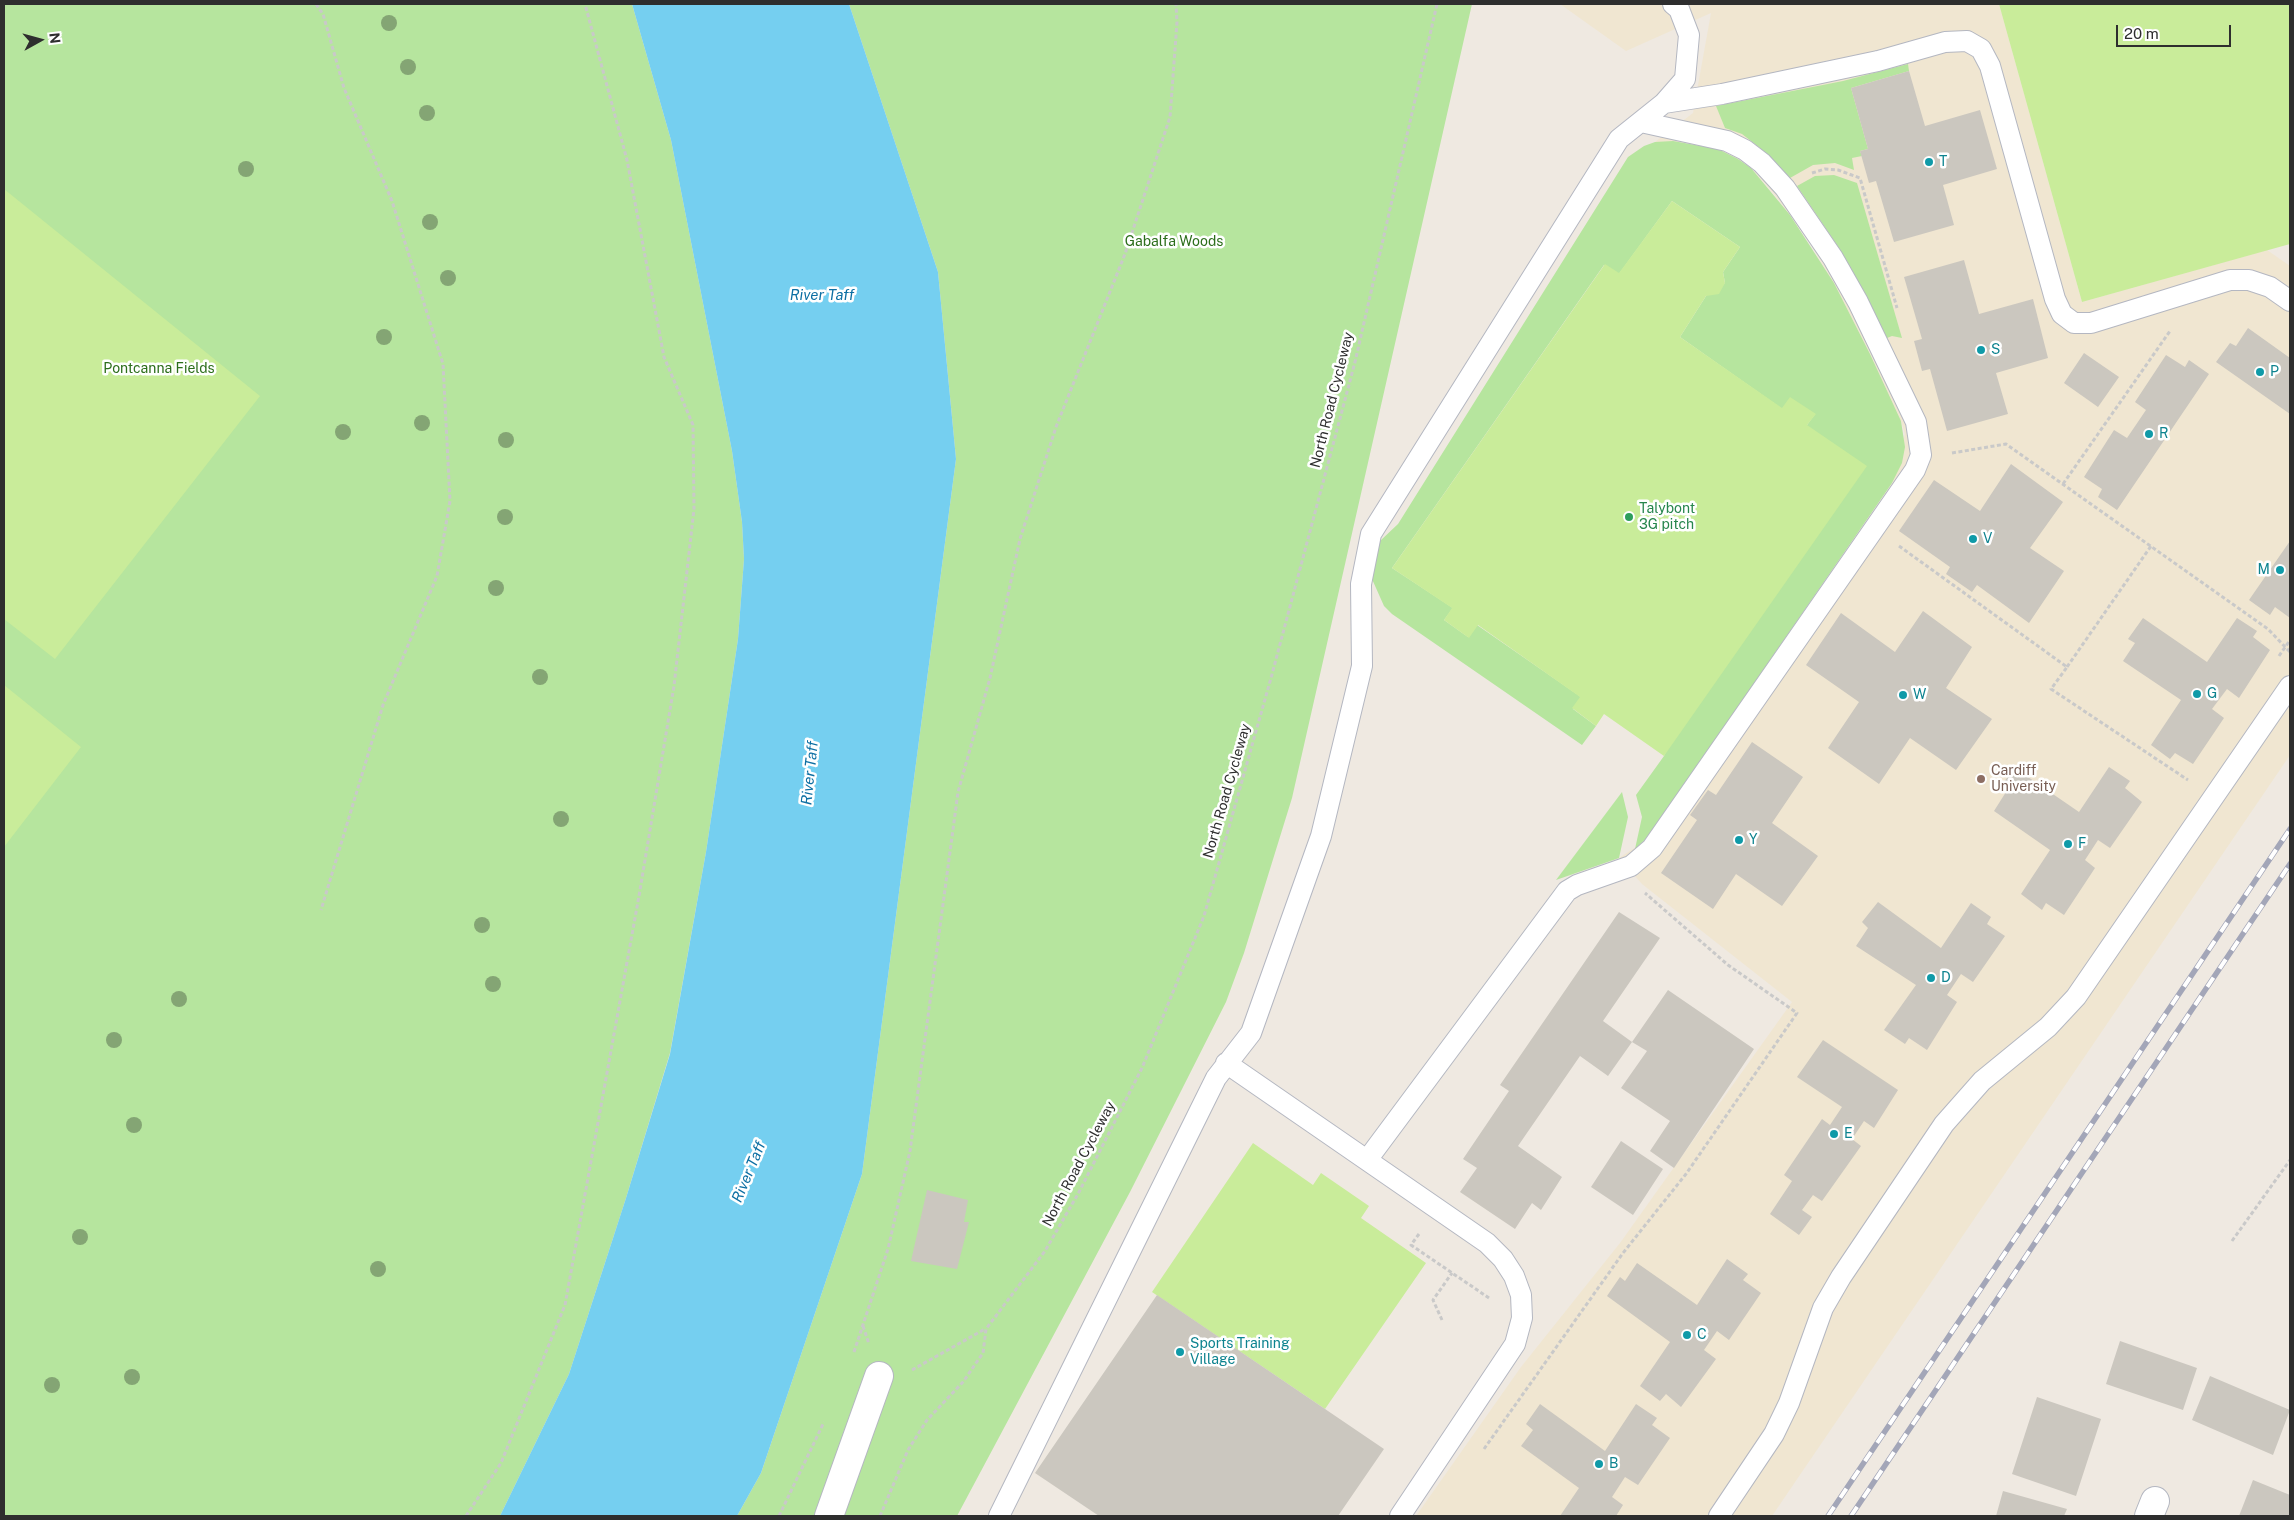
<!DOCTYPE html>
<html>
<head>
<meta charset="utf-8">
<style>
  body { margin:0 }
  #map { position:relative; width:2294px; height:1520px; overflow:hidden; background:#efe9e1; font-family:"Public Sans",sans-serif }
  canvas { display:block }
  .frame { position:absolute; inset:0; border:5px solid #2e2e2e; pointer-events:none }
  .north { position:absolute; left:15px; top:15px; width:50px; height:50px; -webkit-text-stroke:4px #fff; paint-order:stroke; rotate:83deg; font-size:14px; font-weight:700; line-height:20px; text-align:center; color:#2e2e2e }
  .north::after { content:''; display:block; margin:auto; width:18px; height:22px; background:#2e2e2e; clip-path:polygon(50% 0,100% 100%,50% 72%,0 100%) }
  .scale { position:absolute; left:2116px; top:25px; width:115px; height:22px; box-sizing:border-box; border:2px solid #2e2e2e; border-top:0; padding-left:6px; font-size:15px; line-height:18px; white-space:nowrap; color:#2e2e2e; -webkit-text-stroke:4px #fff; paint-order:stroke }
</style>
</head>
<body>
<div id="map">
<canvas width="2294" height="1520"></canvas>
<div class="frame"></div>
<div class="north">N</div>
<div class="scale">20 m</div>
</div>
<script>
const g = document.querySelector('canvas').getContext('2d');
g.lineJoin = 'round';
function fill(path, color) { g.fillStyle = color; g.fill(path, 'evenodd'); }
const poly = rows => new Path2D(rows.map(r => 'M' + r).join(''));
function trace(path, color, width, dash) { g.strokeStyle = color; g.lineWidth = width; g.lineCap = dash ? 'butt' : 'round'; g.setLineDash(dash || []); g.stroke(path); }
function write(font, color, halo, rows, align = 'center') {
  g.font = font + ' "Public Sans",sans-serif'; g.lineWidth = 5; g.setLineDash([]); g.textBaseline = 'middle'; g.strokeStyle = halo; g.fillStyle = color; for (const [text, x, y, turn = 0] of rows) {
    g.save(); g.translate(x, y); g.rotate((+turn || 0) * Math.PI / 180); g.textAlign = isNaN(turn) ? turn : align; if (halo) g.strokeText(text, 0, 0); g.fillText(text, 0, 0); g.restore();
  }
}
fill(poly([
  [1560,4,1999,4,2082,302,2267,250,2290,266,2290,755,1772,1516,1416,1516,1521,1367,1620,1243,1792,1002,1642,884,1619,858,1642,843,1671,804,1892,483,1905,434,1901,421,1870,354,1834,283,1808,240,1775,195,1751,168,1738,159,1689,143,1655,142,1693,113,1711,13,1626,51]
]), '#f0e6d1');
fill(poly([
  [4,4,632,4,671,140,732,451,742,522,744,559,738,639,706,852,670,1053,626,1198,569,1374,500,1516,4,1516],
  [849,4,1472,4,1292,798,1244,953,1226,1002,1130,1192,957,1516,737,1516,761,1473,862,1174,956,459,938,272],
  [1908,64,1909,71,1851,88,1868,149,1860,151,1862,156,1852,158,1854,170,1835,163,1813,165,1790,178,1760,148,1742,134,1725,128,1716,106,1843,81],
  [1673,141,1718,149,1738,159,1751,168,1790,215,1834,283,1870,354,1901,421,1905,447,1902,463,1892,483,1671,804,1649,836,1635,849,1642,817,1636,795,1664,756,1807,425,1815,414,1782,409,1680,337,1706,296,1725,283,1723,272,1740,247,1672,201,1619,274,1604,265,1392,568,1453,608,1444,620,1468,637,1477,625,1581,697,1573,709,1596,726,1582,745,1392,614,1384,606,1372,579,1380,541,1398,524,1628,157,1644,146,1655,142],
  [1834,175,1857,183,1902,338,1892,336,1887,338,1837,245,1797,186,1815,176],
  [1622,792,1628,817,1619,858,1556,880]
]), '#b6e59e');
fill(poly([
  [1999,4,2290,4,2290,244,2082,302],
  [4,189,260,396,55,659,4,619],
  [1672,201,1740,247,1723,272,1725,283,1719,294,1706,296,1680,337,1782,408,1790,397,1816,414,1807,425,1867,466,1664,756,1604,714,1596,726,1572,708,1580,697,1478,625,1469,638,1444,620,1452,608,1392,568,1605,264,1619,273],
  [4,685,81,747,4,847],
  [1253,1143,1313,1185,1321,1173,1369,1206,1361,1218,1426,1263,1325,1409,1152,1292]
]), '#c9ec9a');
fill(poly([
  [632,4,849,4,938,272,956,459,862,1174,761,1473,737,1516,500,1516,569,1374,626,1198,670,1054,706,852,738,639,744,559,742,522,732,451,671,140]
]), '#75cff0');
fill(poly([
  [1909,71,1925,126,1980,110,1997,169,1943,185,1954,225,1894,242,1876,181,1869,183,1860,151,1868,149,1851,88],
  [1964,260,1979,314,2033,299,2048,358,1996,373,2008,414,1947,431,1930,369,1922,371,1914,341,1922,339,1904,277],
  [2248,328,2290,358,2290,414,2216,362,2230,343,2236,346],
  [2084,353,2119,377,2098,407,2064,383],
  [2166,355,2185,367,2189,360,2209,374,2117,510,2098,497,2102,489,2084,477,2114,430,2127,438,2146,410,2135,402],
  [2011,464,2063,502,2030,548,2064,571,2029,623,1977,585,1972,592,1946,574,1950,567,1899,531,1934,480,1980,511],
  [2290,541,2290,618,2275,607,2270,615,2249,600],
  [1923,611,1972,647,1946,688,1992,719,1956,770,1910,738,1879,784,1828,748,1859,702,1806,665,1841,613,1895,652],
  [2143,618,2207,662,2237,618,2257,631,2253,637,2270,650,2239,698,2227,689,2212,709,2224,718,2193,764,2175,753,2170,759,2151,745,2181,700,2123,661,2135,643,2128,639],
  [1752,742,1803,777,1772,823,1818,856,1782,906,1736,874,1713,909,1661,873,1697,820,1690,815,1708,790,1716,795],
  [2109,767,2130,781,2125,788,2142,802,2110,848,2098,840,2085,860,2095,868,2064,915,2046,903,2042,910,2021,894,2050,850,1994,811,2006,792,1999,788,2015,768,2079,812],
  [1878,902,1941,948,1971,903,1991,917,1987,924,2005,936,1973,982,1961,974,1947,995,1957,1002,1927,1050,1909,1038,1905,1044,1884,1030,1916,985,1856,946,1868,928,1862,922],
  [1619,912,1660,938,1603,1021,1632,1042,1608,1076,1580,1056,1518,1146,1562,1177,1541,1210,1532,1203,1515,1229,1460,1192,1477,1168,1463,1159,1509,1091,1500,1085],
  [1668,990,1754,1049,1674,1168,1650,1151,1670,1121,1621,1088,1647,1051,1632,1042],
  [1823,1040,1898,1090,1874,1128,1864,1121,1852,1139,1861,1146,1822,1201,1813,1195,1802,1210,1812,1217,1799,1235,1770,1214,1792,1181,1784,1175,1822,1119,1830,1125,1842,1107,1797,1077],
  [1621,1141,1663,1169,1633,1215,1591,1187],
  [927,1190,968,1200,964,1222,969,1222,957,1269,911,1261],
  [1727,1259,1748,1274,1743,1280,1761,1293,1729,1340,1717,1331,1704,1350,1716,1359,1681,1407,1666,1394,1660,1401,1640,1386,1670,1342,1607,1296,1620,1277,1625,1281,1637,1263,1697,1305],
  [1157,1295,1384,1449,1338,1516,1099,1516,1035,1473],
  [2120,1341,2197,1368,2183,1410,2106,1384],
  [2210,1376,2290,1410,2273,1455,2192,1420],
  [2037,1397,2101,1419,2076,1496,2012,1474],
  [1540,1404,1605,1451,1636,1404,1657,1418,1652,1425,1670,1438,1638,1485,1625,1477,1612,1497,1623,1505,1616,1516,1560,1516,1579,1488,1521,1446,1533,1430,1526,1424],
  [2253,1480,2290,1495,2290,1516,2239,1516],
  [2003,1491,2067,1509,2064,1516,1996,1516]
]), '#cbc7bf');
const lane = poly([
  [1664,103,1722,94,1878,61,1945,42,1967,41,1981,49,1990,66,2055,299,2062,314,2074,323,2091,323,2230,280,2249,280,2270,287,2290,301],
  [1226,1063,1487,1243,1503,1259,1514,1276,1521,1295,1522,1318,1515,1344,1400,1516],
  [1367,1160,1567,891,1577,885,1631,866,1652,848,1915,470,1921,455,1916,422,1858,302,1833,258,1785,188,1762,163,1745,150,1727,141,1641,122],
  [999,1516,1216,1078,1251,1033,1321,836,1362,666,1361,584,1371,534,1619,139,1664,103,1685,79,1689,35,1679,9,1673,4],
  [1719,1516,1774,1434,1789,1403,1823,1308,1841,1277,1944,1124,1982,1081,2048,1027,2076,997,2290,686]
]);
const street = poly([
  [829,1516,879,1376],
  [2149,1516,2155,1501]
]);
trace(lane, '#b4b7c1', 22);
trace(street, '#b4b7c1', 30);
trace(poly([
  [316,4,323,14,344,88,392,201,443,364,450,501,437,576,383,705,321,910],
  [1812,173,1825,169,1838,170,1860,178,1897,308],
  [1952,453,2006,444,2268,629,2290,652],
  [2063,484,2170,331],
  [1899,546,2067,667,2051,689,2188,780],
  [2279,656,2290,640],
  [2067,667,2151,546],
  [1419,1234,1411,1245,1489,1298],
  [2232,1241,2290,1160],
  [1442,1320,1433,1300,1452,1273],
  [863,1326,869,1344],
  [854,1352,888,1249,910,1151,958,792,990,678,1020,539,1056,427,1125,254,1170,117,1177,22,1176,4],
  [912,1370,985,1329],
  [1484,1449,1623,1253,1686,1174,1797,1013,1728,965,1645,893],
  [466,1516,501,1463,565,1305,639,896,674,686,694,509,693,425,664,357,627,160,585,4],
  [779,1516,824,1422],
  [880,1516,908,1450,927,1420,963,1382,983,1353,986,1329,1045,1251,1078,1194,1142,1068,1204,916,1271,678,1355,362,1437,4]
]), '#c9c9c9', 3, [4, 2.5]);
trace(lane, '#fff', 20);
trace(street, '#fff', 28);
const rail = poly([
  [1828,1516,2290,829],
  [1851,1516,2290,864]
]);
trace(rail, '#a3a6b8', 5.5);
trace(rail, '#fff', 4, [11]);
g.fillStyle = '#84a574';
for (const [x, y] of [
  [389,23],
  [408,67],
  [427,113],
  [246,169],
  [430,222],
  [448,278],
  [384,337],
  [422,423],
  [343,432],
  [506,440],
  [505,517],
  [496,588],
  [540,677],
  [561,819],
  [482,925],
  [493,984],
  [179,999],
  [114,1040],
  [134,1125],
  [80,1237],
  [378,1269],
  [132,1377],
  [52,1385]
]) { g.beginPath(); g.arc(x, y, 8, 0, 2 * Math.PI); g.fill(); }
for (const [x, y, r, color] of [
  [1929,162,5,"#0f9aa8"],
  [1981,350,5,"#0f9aa8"],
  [2260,372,5,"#0f9aa8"],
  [2149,434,5,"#0f9aa8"],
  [1629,517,5,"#2e9e5b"],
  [1973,539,5,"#0f9aa8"],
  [2280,570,5,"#0f9aa8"],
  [2197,694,5,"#0f9aa8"],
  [1903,695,5,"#0f9aa8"],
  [1981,779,5,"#8d6e63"],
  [1739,840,5,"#0f9aa8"],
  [2068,844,5,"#0f9aa8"],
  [1931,978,5,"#0f9aa8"],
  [1834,1134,5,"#0f9aa8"],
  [1687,1335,5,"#0f9aa8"],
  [1180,1352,5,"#0f9aa8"],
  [1599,1464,5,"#0f9aa8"]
]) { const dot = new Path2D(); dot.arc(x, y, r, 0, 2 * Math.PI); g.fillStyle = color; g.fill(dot); trace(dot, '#fff', 2); }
write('14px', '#0d838f', '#fff', [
  ["T",1939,162],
  ["S",1991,350],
  ["P",2270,372],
  ["R",2159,434],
  ["V",1983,539],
  ["M",2270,570,"right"],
  ["G",2207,694],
  ["W",1913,695],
  ["Y",1749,840],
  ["F",2078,844],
  ["D",1941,978],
  ["E",1844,1134],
  ["C",1697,1335],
  ["Sports Training",1190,1344],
  ["Village",1190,1360],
  ["B",1609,1464]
], 'left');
write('14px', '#2c6e1b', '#fff', [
  ["Gabalfa Woods",1174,242],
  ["Pontcanna Fields",159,369]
]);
write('14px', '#2e2e2e', '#fff', [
  ["North Road Cycleway",1332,400,-76],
  ["North Road Cycleway",1227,791,-74],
  ["North Road Cycleway",1079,1164,-62]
]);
write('14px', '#27864d', '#fff', [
  ["Talybont",1639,509],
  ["3G pitch",1639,525]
], 'left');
write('14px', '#785e54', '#fff', [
  ["Cardiff",1991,771],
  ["University",1991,787]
], 'left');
write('italic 15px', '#0d6fa3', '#fff', [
  ["River Taff",822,295],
  ["River Taff",810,773,-84],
  ["River Taff",749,1172,-67]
]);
</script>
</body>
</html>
